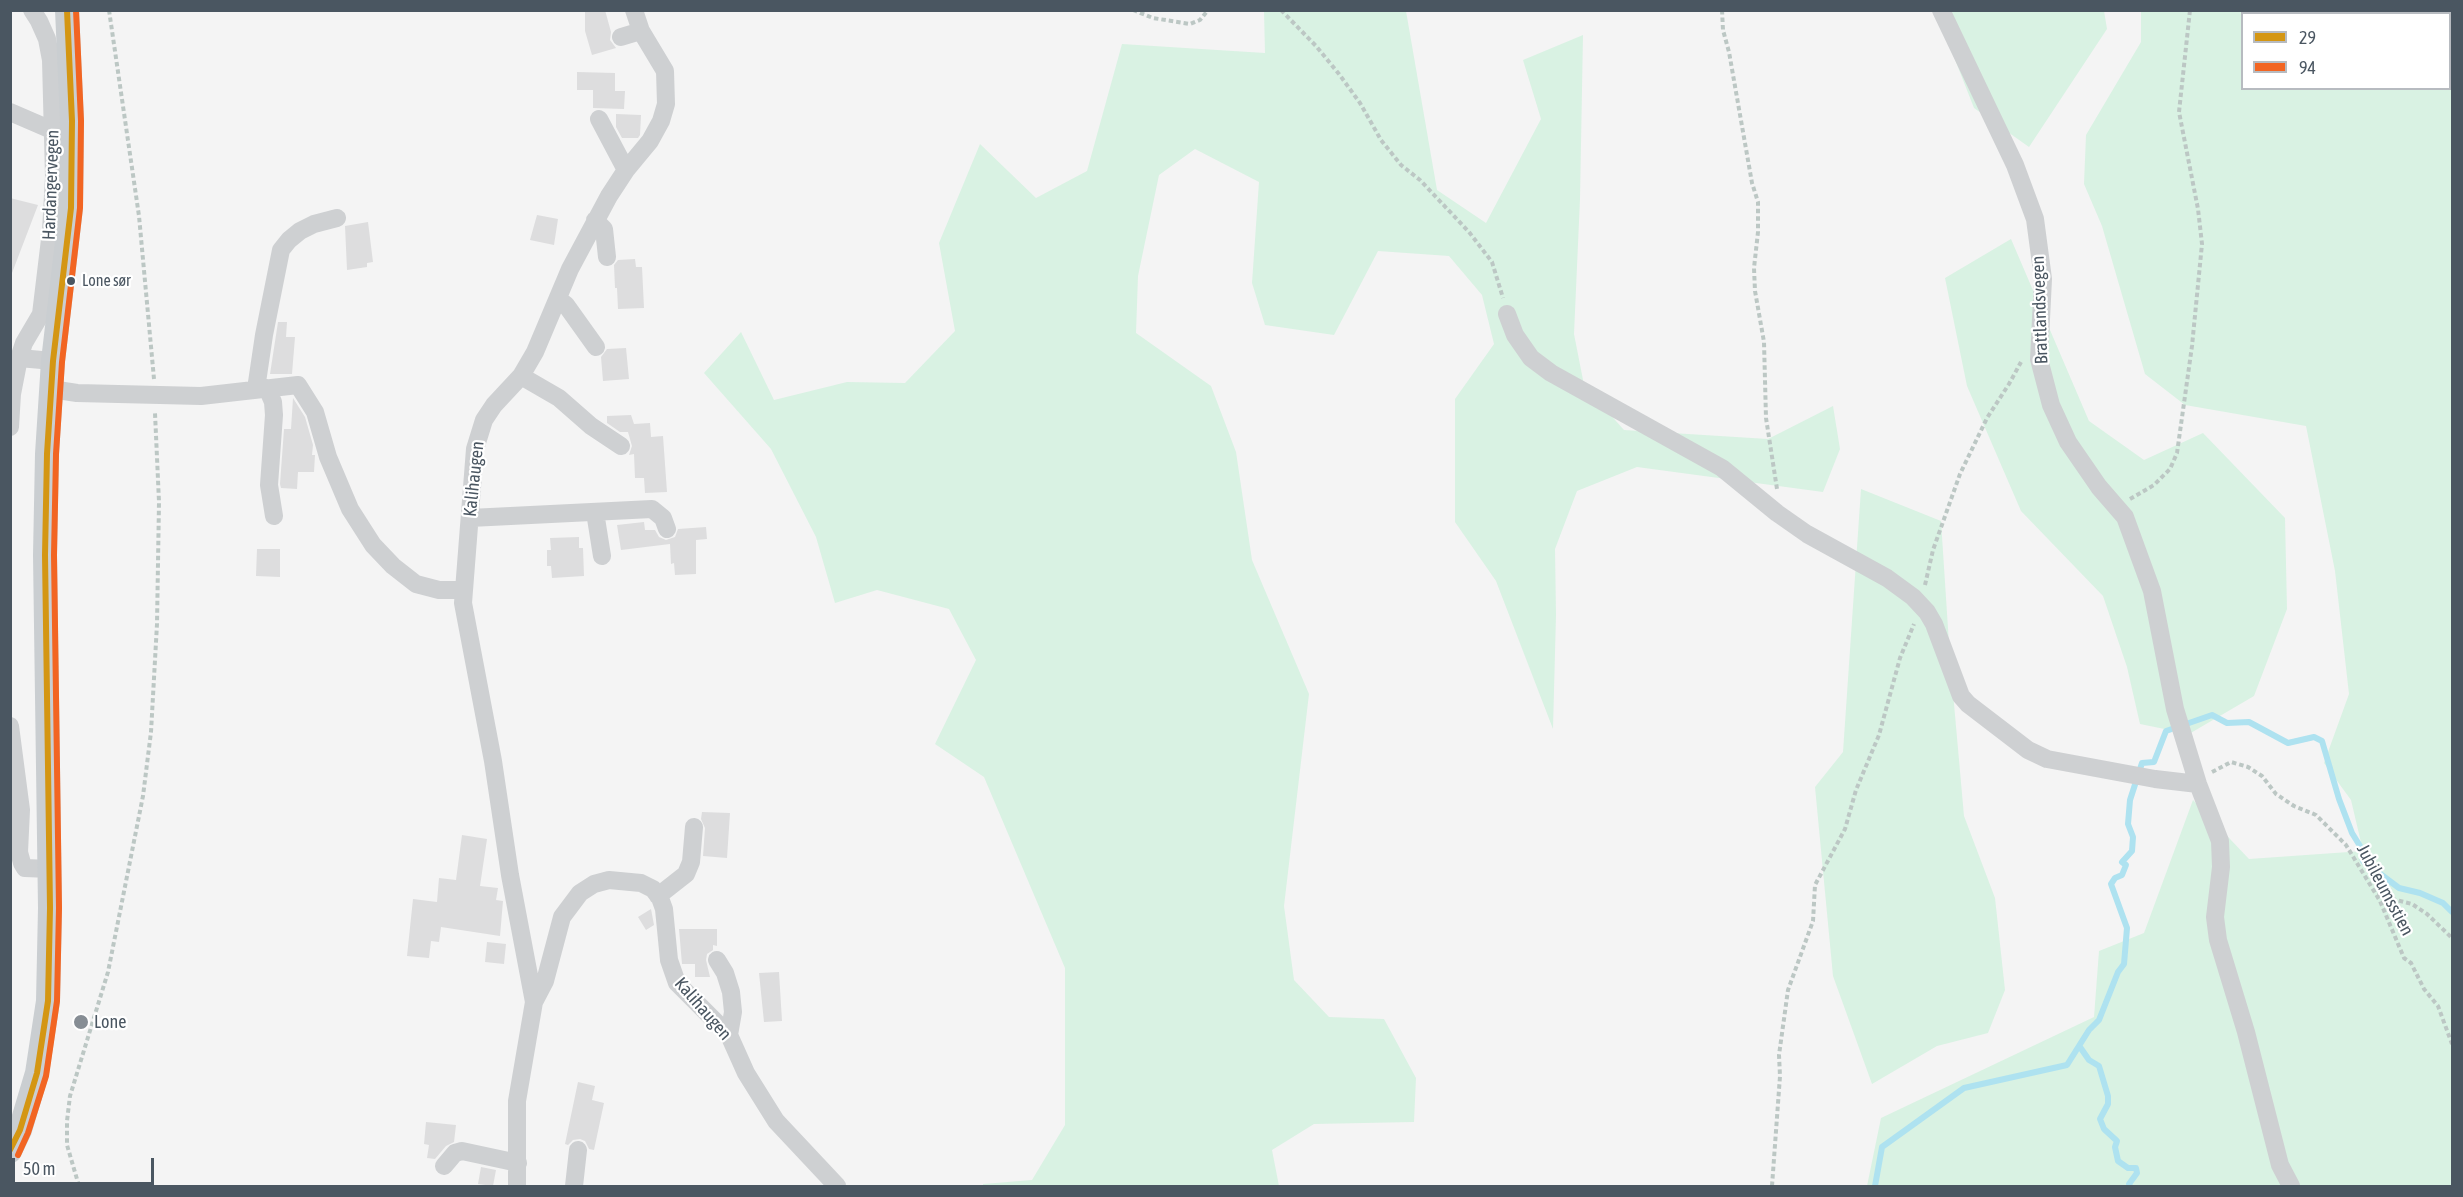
<!DOCTYPE html>
<html>
<head>
<meta charset="utf-8">
<style>
  body { margin:0 }
  #map { position:relative; width:2463px; height:1197px; overflow:hidden; background:#f4f4f4; font-family:"Asap Condensed",sans-serif }
  canvas { display:block }
  .frame { position:absolute; inset:0; border:12px solid #4a5661; pointer-events:none }
  .legend { position:absolute; left:2241px; top:12px; width:210px; height:78px; box-sizing:border-box; background:#fff; border:2px solid #b7bbc0; margin:0; padding:8px 10px; list-style:none; font-size:18px; color:#4a5661 }
  .legend li { display:flex; align-items:center; gap:12px; height:30px }
  .legend b { width:30px; border:2px solid #b7bbc0 }
  .scale { position:absolute; left:12px; top:1158px; width:142px; height:27px; box-sizing:border-box; border:3px solid #4a5661; border-top:0; padding-left:8px; font-size:18px; line-height:21px; white-space:nowrap; color:#4a5661; -webkit-text-stroke:4px #fff; paint-order:stroke }
</style>
</head>
<body>
<div id="map">
<canvas width="2463" height="1197"></canvas>
<div class="frame"></div>
<ul class="legend">
<li><b style="height:8px;background:#d49613"></b>29</li>
<li><b style="height:8px;background:#f26522"></b>94</li>
</ul>
<div class="scale">50 m</div>
</div>
<script>
const g = document.querySelector('canvas').getContext('2d');
g.lineJoin = 'round';
function fill(path, color) { g.fillStyle = color; g.fill(path, 'evenodd'); }
const poly = rows => new Path2D(rows.map(r => 'M' + r).join(''));
function trace(path, color, width, dash) { g.strokeStyle = color; g.lineWidth = width; g.lineCap = dash ? 'butt' : 'round'; g.setLineDash(dash || []); g.stroke(path); }
function write(font, color, halo, rows, align = 'center') {
  g.font = font + ' "Asap Condensed",sans-serif'; g.lineWidth = 4.5; g.setLineDash([]); g.textBaseline = 'middle'; g.strokeStyle = halo; g.fillStyle = color; for (const [text, x, y, turn = 0] of rows) {
    g.save(); g.translate(x, y); g.rotate((+turn || 0) * Math.PI / 180); g.textAlign = isNaN(turn) ? turn : align; if (halo) g.strokeText(text, 0, 0); g.fillText(text, 0, 0); g.restore();
  }
}
fill(poly([
  [1264,11,1406,11,1437,190,1486,223,1541,119,1523,60,1583,35,1580,199,1574,334,1584,385,1624,430,1768,439,1833,406,1840,449,1823,492,1637,467,1577,491,1555,549,1556,615,1553,729,1496,581,1455,522,1455,399,1494,344,1482,295,1449,256,1378,251,1334,335,1265,325,1252,283,1259,182,1195,149,1159,175,1138,276,1136,333,1211,386,1236,452,1252,560,1309,694,1284,906,1294,980,1329,1017,1384,1019,1416,1078,1414,1122,1314,1124,1272,1150,1279,1186,983,1186,983,1184,1032,1180,1065,1125,1065,968,984,777,935,744,976,660,949,609,877,590,835,603,816,537,771,449,704,373,741,332,774,400,847,382,905,383,955,331,939,243,980,144,1036,198,1087,171,1122,44,1265,53],
  [1936,11,2104,11,2107,29,2029,147,1974,108],
  [2141,11,2452,11,2452,1186,1867,1186,1881,1118,2094,1017,2099,951,2144,933,2193,800,2249,859,2363,851,2351,800,2324,763,2349,694,2335,571,2306,426,2185,405,2145,374,2102,226,2084,184,2086,135,2141,42],
  [2242,14,2450,14,2450,88,2242,88],
  [2011,239,2089,421,2144,460,2203,433,2285,518,2287,609,2254,696,2189,734,2140,724,2127,667,2103,596,2021,511,1967,386,1945,278],
  [1861,489,1941,521,1950,659,1964,816,1995,898,2005,990,1988,1033,1937,1046,1872,1084,1833,976,1815,787,1843,752]
]), '#d9f2e3');
trace(poly([
  [2080,1047,2089,1060,2099,1066,2108,1096,2108,1104,2100,1119,2104,1129,2117,1141,2115,1147,2118,1161,2128,1168,2136,1168,2137,1173,2129,1184,2130,1186],
  [1875,1186,1882,1147,1964,1088,2067,1065,2089,1030,2099,1020,2118,972,2124,964,2127,928,2111,884,2115,878,2122,875,2126,865,2122,862,2132,851,2133,837,2128,824,2130,800,2142,763,2154,762,2166,731,2212,715,2227,723,2249,722,2288,743,2314,737,2322,741,2339,799,2352,833,2360,846,2363,861,2399,888,2420,893,2443,903,2452,912]
]), '#aee2f0', 6);
fill(poly([
  [585,10,605,10,611,32,610,40,616,48,592,55,585,31],
  [577,72,615,73,615,91,625,91,624,109,593,108,593,90,577,90],
  [616,114,641,115,640,135,638,138,622,138,616,127],
  [10,198,38,205,12,273,10,273],
  [537,215,558,219,554,245,530,240],
  [368,222,373,262,367,263,367,267,347,270,345,226],
  [635,259,636,267,642,267,644,308,618,309,617,288,615,288,614,265,618,260],
  [278,322,287,322,286,337,295,337,292,374,270,374],
  [626,348,629,379,603,381,601,357,607,349],
  [293,398,305,417,313,445,312,455,315,455,314,472,298,472,297,489,281,488,280,484,284,429,291,429],
  [631,415,634,424,650,423,651,437,663,436,667,492,645,493,644,478,635,478,634,454,629,455,632,446,628,432,620,432,607,423,607,416],
  [644,522,645,530,655,530,659,537,666,540,675,537,678,529,706,527,707,539,696,540,696,574,675,575,674,563,671,564,670,544,621,550,617,525],
  [579,537,579,548,583,548,584,576,552,578,551,566,547,566,547,550,551,550,550,538],
  [257,549,280,549,280,577,256,576],
  [702,812,730,813,727,858,703,856,705,828,701,819],
  [462,835,487,839,480,886,498,888,496,900,503,901,500,936,441,927,439,942,431,941,429,958,407,956,413,899,437,902,439,878,456,880],
  [651,909,654,925,646,930,638,917],
  [679,929,717,929,717,946,713,945,713,950,707,954,706,960,710,977,695,977,695,964,682,964],
  [487,942,506,944,504,964,485,962],
  [779,972,782,1021,764,1022,759,973],
  [578,1082,595,1086,592,1100,604,1103,594,1150,589,1149,585,1141,580,1139,573,1140,568,1145,565,1144],
  [426,1122,456,1125,454,1142,446,1146,435,1159,427,1158,429,1145,424,1144],
  [481,1167,496,1170,493,1186,478,1184]
]), '#ddddde');
trace(poly([
  [109,10,139,216,154,379],
  [1133,10,1153,18,1190,24,1200,20,1208,10],
  [1281,10,1316,46,1339,74,1360,103,1381,140,1401,165,1420,180,1469,232,1492,262,1503,298],
  [1722,10,1723,30,1729,52,1752,183,1758,202,1758,232,1754,268,1755,291,1764,342,1766,418,1777,489],
  [2375,14,2376,10],
  [2450,37,2452,24],
  [2130,499,2154,485,2170,469,2177,453,2192,346,2202,244,2198,209,2179,112,2190,10],
  [1925,585,1933,550,1960,474,1987,418,2009,384,2021,362],
  [2212,772,2231,762,2248,767,2262,776,2276,794,2294,806,2316,815,2346,845,2380,901,2404,958,2411,963,2424,989,2438,1006,2452,1044],
  [2377,895,2412,904,2427,914,2452,938],
  [79,1186,67,1145,67,1121,70,1096,108,972,143,796,151,732,157,624,159,502,155,413],
  [1772,1186,1780,1076,1779,1055,1788,990,1813,921,1815,885,1845,829,1856,790,1879,735,1900,658,1914,624]
]), '#bcc7c4', 4, [4.5, 3]);
trace(poly([
  [32,10,39,21,47,39,51,60,54,177,51,231,41,314,24,343,19,358,53,361],
  [1941,10,2015,165,2035,219,2043,279,2039,359,2051,405,2068,442,2099,487,2125,517,2152,591,2175,709,2198,784,2220,841,2221,867,2215,917,2218,940,2246,1032,2280,1165,2291,1186],
  [621,37,641,31],
  [10,112,54,131],
  [599,119,626,170],
  [595,220,604,229,607,257],
  [558,299,566,305,596,347],
  [1507,314,1515,335,1531,358,1551,373,1722,468,1777,513,1807,534,1887,578,1913,597,1927,612,1934,624,1961,696,1968,704,2028,750,2047,759,2155,779,2198,784],
  [521,376,559,398,591,426,621,446],
  [267,388,273,402,274,415,269,485,274,516],
  [51,389,77,393,201,396,298,385,315,412,328,457,350,509,373,545,393,566,416,584,439,590,463,590],
  [256,389,264,335,281,250,289,240,300,231,314,224,337,218],
  [10,427,12,394,19,358],
  [595,512,602,556],
  [470,518,652,509,663,518,667,529],
  [10,726,21,810,19,852,22,863,25,868,50,869],
  [658,896,686,874,691,862,694,827],
  [717,960,725,973,731,992,733,1012,729,1035],
  [534,1002,545,981,562,917,580,893,594,884,609,880,641,883,653,889,660,898,664,909,669,960,677,983,729,1035,746,1073,776,1121,837,1186],
  [444,1166,455,1153,462,1151,518,1163],
  [517,1186,517,1101,534,1002,510,875,493,761,463,603,475,449,484,420,494,405,521,376,535,352,570,269,609,196,626,170,650,141,661,121,666,104,665,71,641,31,634,10],
  [574,1186,578,1150]
]), '#ced0d2', 18);
trace(poly([
  [10,1151,20,1130,37,1073,48,1001,50,908,45,555,47,454,53,361,71,208,72,121,67,10]
]), '#caced1', 24);
trace(poly([
  [10,1150,20,1130,37,1073,48,1001,50,908,45,555,47,454,53,361,71,208,72,121,67,10]
]), '#d49613', 6);
trace(poly([
  [18,1155,28,1133,46,1076,57,1001,59,908,54,555,56,454,62,362,80,208,81,121,76,10]
]), '#f26522', 6);
for (const [x, y, r, color] of [
  [71,281,5,"#4a5661"],
  [81,1022,8,"#868d94"]
]) { const dot = new Path2D(); dot.arc(x, y, r, 0, 2 * Math.PI); g.fillStyle = color; g.fill(dot); trace(dot, '#fff', 2); }
write('16px', '#4a5661', '#fff', [
  ["Lone sør",82,281]
], 'left');
write('18px', '#4a5661', '#fff', [
  ["Hardangervegen",51,185,-88],
  ["Brattlandsvegen",2040,310,-92],
  ["Kalihaugen",474,479,-84],
  ["Jubileumsstien",2385,890,62],
  ["Kalihaugen",703,1009,49]
]);
write('18px', '#4a5661', '#fff', [
  ["Lone",94,1022]
], 'left');
</script>
</body>
</html>
